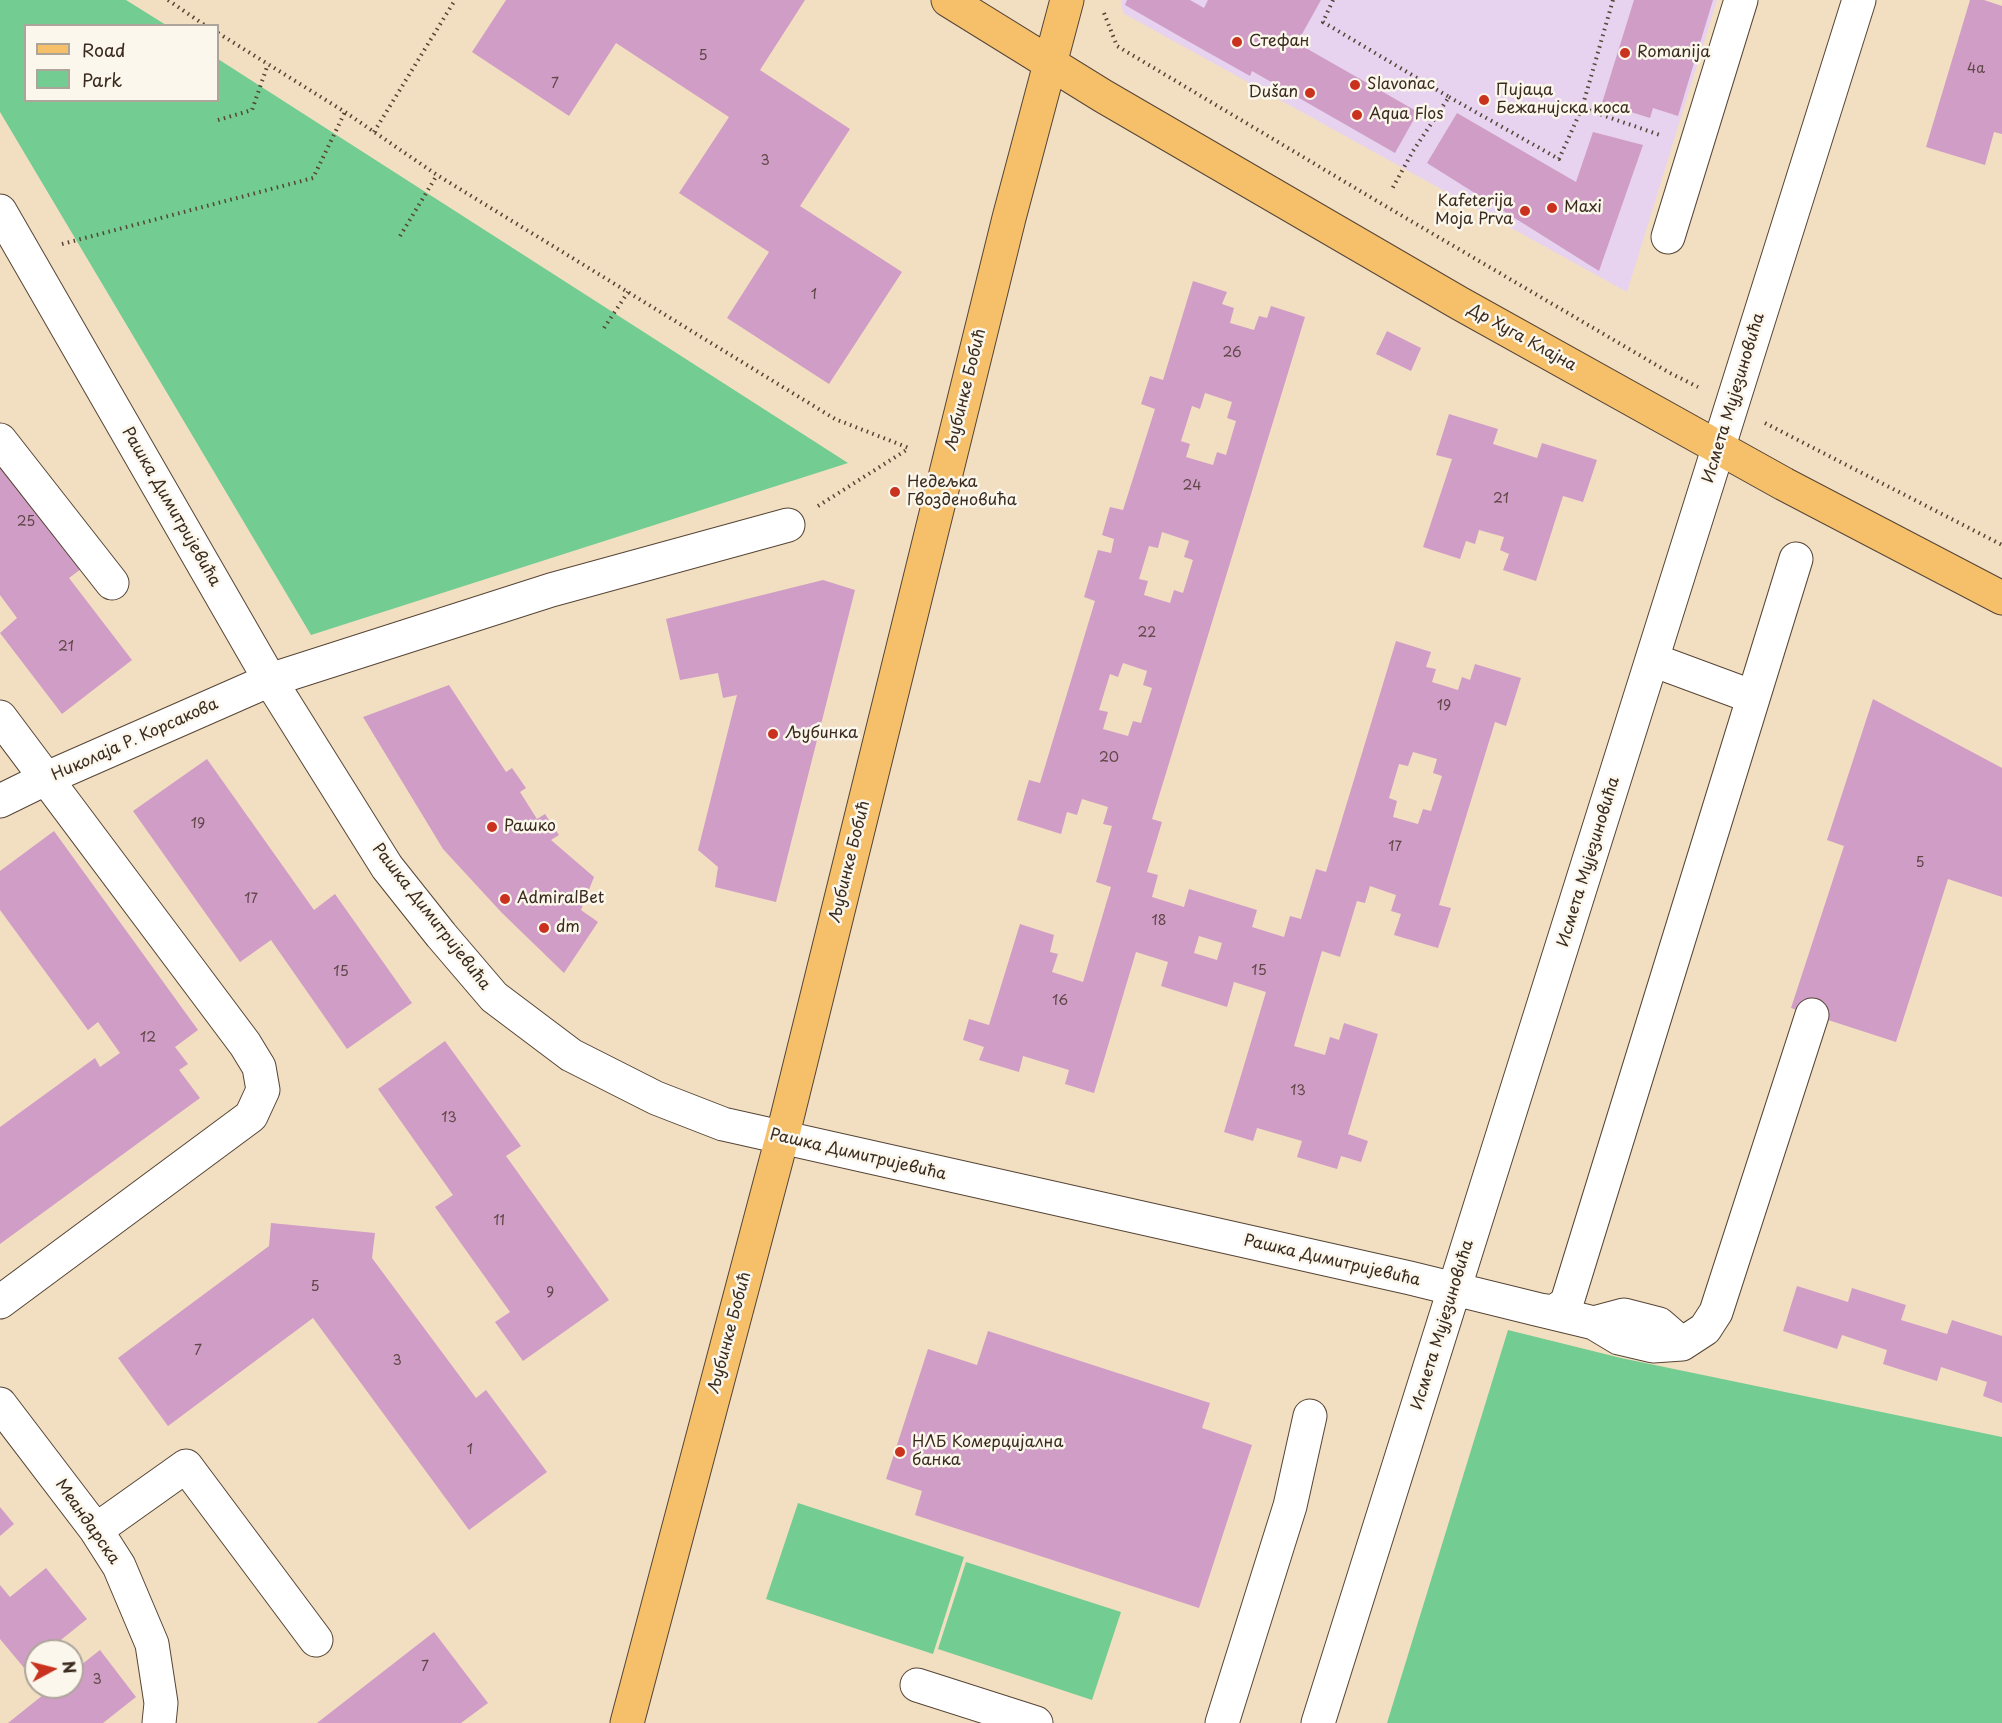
<!DOCTYPE html>
<html>
<head>
<meta charset="utf-8">
<style>
  body { margin:0 }
  #map { position:relative; width:2002px; height:1723px; overflow:hidden; background:#f2dfc1; font-family:"Playpen Sans",sans-serif }
  canvas { display:block }
  .legend { position:absolute; left:24px; top:24px; width:195px; height:78px; box-sizing:border-box; background:#fbf7ec; border:2px solid #aea59a; margin:0; padding:8px 10px; list-style:none; font-size:18px; color:#3b2a1e }
  .legend li { display:flex; align-items:center; gap:12px; height:30px }
  .legend b { width:30px; border:2px solid #aea59a }
  .north { position:absolute; left:24px; top:1639px; width:60px; height:60px; box-sizing:border-box; background:#fbf7ec; border:2px solid #aea59a; border-radius:50%; rotate:83deg; font-size:16px; font-weight:700; line-height:24px; text-align:center; color:#3b2a1e }
  .north::after { content:''; display:block; margin:auto; width:21px; height:27px; background:#c8321e; clip-path:polygon(50% 0,100% 100%,50% 72%,0 100%) }
</style>
</head>
<body>
<div id="map">
<canvas width="2002" height="1723"></canvas>
<ul class="legend">
<li><b style="height:8px;background:#f6c06b"></b>Road</li>
<li><b style="height:16px;background:#73cc92"></b>Park</li>
</ul>
<div class="north">N</div>
</div>
<script>
const g = document.querySelector('canvas').getContext('2d');
g.lineJoin = 'round';
function fill(path, color) { g.fillStyle = color; g.fill(path, 'evenodd'); }
const poly = rows => new Path2D(rows.map(r => 'M' + r).join(''));
function trace(path, color, width, dash) { g.strokeStyle = color; g.lineWidth = width; g.lineCap = dash ? 'butt' : 'round'; g.setLineDash(dash || []); g.stroke(path); }
function write(font, color, halo, rows, align = 'center') {
  g.font = font + ' "Playpen Sans",sans-serif'; g.lineWidth = 5; g.setLineDash([]); g.textBaseline = 'middle'; g.strokeStyle = halo; g.fillStyle = color; for (const [text, x, y, turn = 0] of rows) {
    g.save(); g.translate(x, y); g.rotate((+turn || 0) * Math.PI / 180); g.textAlign = isNaN(turn) ? turn : align; if (halo) g.strokeText(text, 0, 0); g.fillText(text, 0, 0); g.restore();
  }
}
fill(poly([
  [1121,0,1717,0,1627,292,1123,13]
]), '#e7d2ef');
fill(poly([
  [0,0,126,0,166,25,26,26,26,100,218,100,218,59,848,463,311,635,0,112],
  [1508,1330,1621,1358,2002,1437,2002,1723,1387,1723],
  [798,1503,964,1557,933,1654,766,1599],
  [966,1562,1121,1612,1092,1700,938,1649]
]), '#73cc92');
fill(poly([
  [506,0,805,0,760,70,850,129,800,206,902,272,829,384,727,318,769,252,679,193,729,117,616,43,569,116,472,52],
  [1127,0,1190,0,1204,8,1208,0,1321,0,1297,43,1418,112,1395,153,1252,71,1250,76,1186,40,1125,5],
  [1634,0,1713,0,1678,116,1653,108,1650,118,1602,103],
  [1970,0,1984,0,2002,6,2002,134,1994,132,1985,165,1926,147],
  [1457,113,1576,182,1593,132,1643,145,1599,271,1427,163],
  [1193,281,1227,292,1222,304,1234,308,1230,323,1254,330,1259,316,1267,318,1271,306,1305,317,1152,819,1162,822,1147,872,1158,875,1152,897,1184,907,1189,889,1257,910,1252,927,1284,937,1290,916,1301,919,1316,869,1326,872,1396,641,1431,652,1426,667,1436,669,1432,682,1458,690,1462,677,1470,680,1475,664,1521,678,1506,726,1495,722,1439,905,1451,908,1438,948,1394,935,1401,914,1391,911,1396,895,1370,886,1365,903,1357,901,1340,957,1322,951,1294,1046,1325,1055,1330,1037,1339,1040,1344,1023,1378,1034,1348,1134,1368,1141,1361,1162,1341,1156,1337,1169,1297,1157,1302,1141,1257,1128,1253,1141,1224,1132,1266,992,1234,982,1227,1007,1161,986,1168,962,1136,952,1094,1093,1065,1084,1069,1070,1023,1056,1019,1072,979,1060,984,1047,963,1040,969,1019,989,1025,1020,924,1054,935,1050,952,1058,954,1052,972,1083,982,1111,887,1096,882,1112,826,1103,824,1108,807,1082,799,1077,815,1067,812,1061,834,1017,820,1029,780,1040,783,1095,601,1084,597,1098,550,1111,553,1114,539,1102,535,1110,507,1123,510,1155,409,1141,404,1150,376,1163,380],
  [1205,393,1232,402,1227,418,1236,421,1226,455,1217,452,1213,465,1186,457,1190,444,1181,441,1192,406,1200,409],
  [1162,532,1189,541,1184,557,1193,560,1183,593,1174,590,1170,603,1144,595,1148,581,1139,579,1149,546,1158,548],
  [1123,663,1147,671,1143,685,1152,688,1141,723,1133,721,1128,736,1103,729,1108,712,1099,710,1110,674,1118,677],
  [1413,752,1437,759,1433,773,1442,776,1431,811,1423,809,1418,824,1393,817,1397,801,1389,798,1399,764,1408,766],
  [1199,936,1222,943,1217,960,1194,953],
  [1387,331,1421,348,1411,371,1376,354],
  [1449,414,1498,429,1493,444,1537,458,1542,443,1597,460,1583,502,1563,496,1536,581,1503,570,1509,554,1500,550,1504,537,1479,530,1475,544,1466,541,1460,559,1423,547,1452,459,1436,455],
  [0,455,85,566,69,578,132,660,62,714,0,633,17,618,0,595],
  [823,580,855,590,776,902,715,887,718,867,698,850,737,695,723,698,718,673,680,680,666,619],
  [449,685,506,772,512,768,526,788,520,792,537,819,545,814,559,835,551,840,594,877,581,910,598,922,564,973,502,913,443,849,363,717],
  [1873,699,2002,768,2002,897,1948,879,1896,1042,1791,1008,1844,846,1827,840],
  [207,759,314,910,335,894,412,1003,347,1049,271,940,240,962,133,811],
  [54,831,198,1030,175,1047,188,1064,179,1070,200,1098,0,1244,0,1127,95,1058,100,1067,120,1053,98,1022,88,1030,0,910,0,871],
  [445,1041,521,1146,506,1156,609,1300,523,1361,495,1322,510,1312,435,1207,453,1195,378,1089],
  [271,1223,375,1233,372,1258,476,1398,486,1390,547,1472,469,1530,313,1318,168,1426,118,1358,269,1246],
  [1797,1286,1848,1302,1852,1288,1906,1305,1901,1320,1947,1334,1952,1320,2002,1336,2002,1403,1983,1396,1987,1382,1941,1367,1937,1381,1883,1364,1887,1350,1842,1335,1837,1349,1783,1331],
  [988,1331,1210,1403,1202,1428,1252,1445,1199,1608,915,1515,922,1491,886,1479,928,1349,977,1365],
  [0,1507,14,1524,0,1536],
  [46,1568,87,1619,47,1651,36,1651,36,1660,25,1669,0,1639,0,1585,10,1597],
  [434,1632,488,1703,461,1723,317,1723],
  [100,1650,136,1697,103,1723,8,1723,53,1687,72,1687,72,1672]
]), '#d09dc6');
const minor = poly([
  [0,211,270,680,387,867,441,935,494,997,571,1055,656,1098,723,1124,1410,1278,1540,1310,1555,1312,1567,1302,1796,559],
  [1668,237,1741,0],
  [0,440,112,583],
  [1653,660,1753,697],
  [0,717,245,1044,259,1067,263,1090,251,1116,0,1302],
  [0,801,47,778,270,680,551,590,788,525],
  [1540,1310,1594,1323,1619,1338,1653,1346,1682,1344,1705,1329,1716,1312,1812,1015],
  [1594,1323,1624,1315,1659,1324,1682,1344],
  [0,1404,96,1530,119,1566,152,1644,161,1703,159,1723],
  [96,1530,186,1466,316,1640],
  [917,1685,1036,1723],
  [1222,1723,1290,1506,1310,1416],
  [1318,1723,1859,0]
]);
const major = poly([
  [948,0,1103,96,1459,303,1784,484,2002,598],
  [627,1723,782,1138,1009,218,1067,0]
]);
trace(minor, '#564536', 35);
trace(major, '#564536', 35);
trace(poly([
  [168,0,206,26],
  [1333,0,1323,22,1449,97,1413,151,1391,191],
  [1613,0,1582,108,1660,135],
  [1104,13,1117,46,1382,204,1670,373,1698,387],
  [218,33,345,112,437,175,835,419,909,448],
  [1449,97,1559,159,1582,108],
  [218,120,252,110,268,64],
  [374,132,455,0],
  [400,236,437,175],
  [62,244,313,178,345,112],
  [604,328,628,292],
  [1765,423,2002,545],
  [818,506,908,449]
]), '#564536', 4, [1.5, 4.5]);
trace(minor, '#fff', 33);
trace(major, '#f6c06b', 33);
for (const [x, y, r, color] of [
  [1237,42,6,"#c8321e"],
  [1625,53,6,"#c8321e"],
  [1355,85,6,"#c8321e"],
  [1310,93,6,"#c8321e"],
  [1484,100,6,"#c8321e"],
  [1357,115,6,"#c8321e"],
  [1552,208,6,"#c8321e"],
  [1525,211,6,"#c8321e"],
  [895,492,6,"#c8321e"],
  [773,734,6,"#c8321e"],
  [492,827,6,"#c8321e"],
  [505,899,6,"#c8321e"],
  [544,928,6,"#c8321e"],
  [900,1452,6,"#c8321e"]
]) { const dot = new Path2D(); dot.arc(x, y, r, 0, 2 * Math.PI); g.fillStyle = color; g.fill(dot); trace(dot, '#fbf7ec', 2); }
write('14px', '#604748', null, [
  ["5",703,56],
  ["4a",1976,69],
  ["7",555,84],
  ["3",765,161],
  ["1",814,295],
  ["26",1232,353],
  ["24",1192,486],
  ["21",1501,499],
  ["25",26,522],
  ["22",1147,633],
  ["21",66,647],
  ["19",1444,706],
  ["20",1109,758],
  ["19",198,824],
  ["17",1395,847],
  ["5",1920,863],
  ["17",251,899],
  ["18",1159,921],
  ["15",1259,971],
  ["15",341,972],
  ["16",1060,1001],
  ["12",148,1038],
  ["13",1298,1091],
  ["13",449,1118],
  ["11",499,1221],
  ["5",315,1287],
  ["9",550,1293],
  ["7",198,1351],
  ["3",397,1361],
  ["1",470,1450],
  ["7",425,1667],
  ["3",97,1680]
]);
write('16px', '#3b2a1e', '#fbf7ec', [
  ["Стефан",1249,42],
  ["Romanija",1637,53],
  ["Slavonac",1367,85],
  ["Пијаца",1496,91],
  ["Бежанијска коса",1496,109],
  ["Dušan",1298,93,"right"],
  ["Aqua Flos",1369,115],
  ["Kafeterija",1513,202,"right"],
  ["Moja Prva",1513,220,"right"],
  ["Maxi",1564,208],
  ["Недељка",907,483],
  ["Гвозденовића",907,501],
  ["Љубинка",785,734],
  ["Рашко",504,827],
  ["AdmiralBet",517,899],
  ["dm",556,928],
  ["НЛБ Комерцијална",912,1443],
  ["банка",912,1461]
], 'left');
write('16px', '#3b2a1e', '#fbf7ec', [
  ["Др Хуга Клајна",1522,338,29],
  ["Љубинке Бобић",966,390,-76],
  ["Исмета Мујезиновића",1734,398,-73],
  ["Рашка Димитријевића",171,507,60],
  ["Николаја Р. Корсакова",135,740,-24],
  ["Љубинке Бобић",850,862,-76],
  ["Исмета Мујезиновића",1589,862,-73],
  ["Рашка Димитријевића",431,917,52],
  ["Рашка Димитријевића",858,1155,13],
  ["Рашка Димитријевића",1332,1261,13],
  ["Исмета Мујезиновића",1443,1325,-73],
  ["Љубинке Бобић",730,1333,-75],
  ["Меандарска",87,1522,55]
]);
</script>
</body>
</html>
